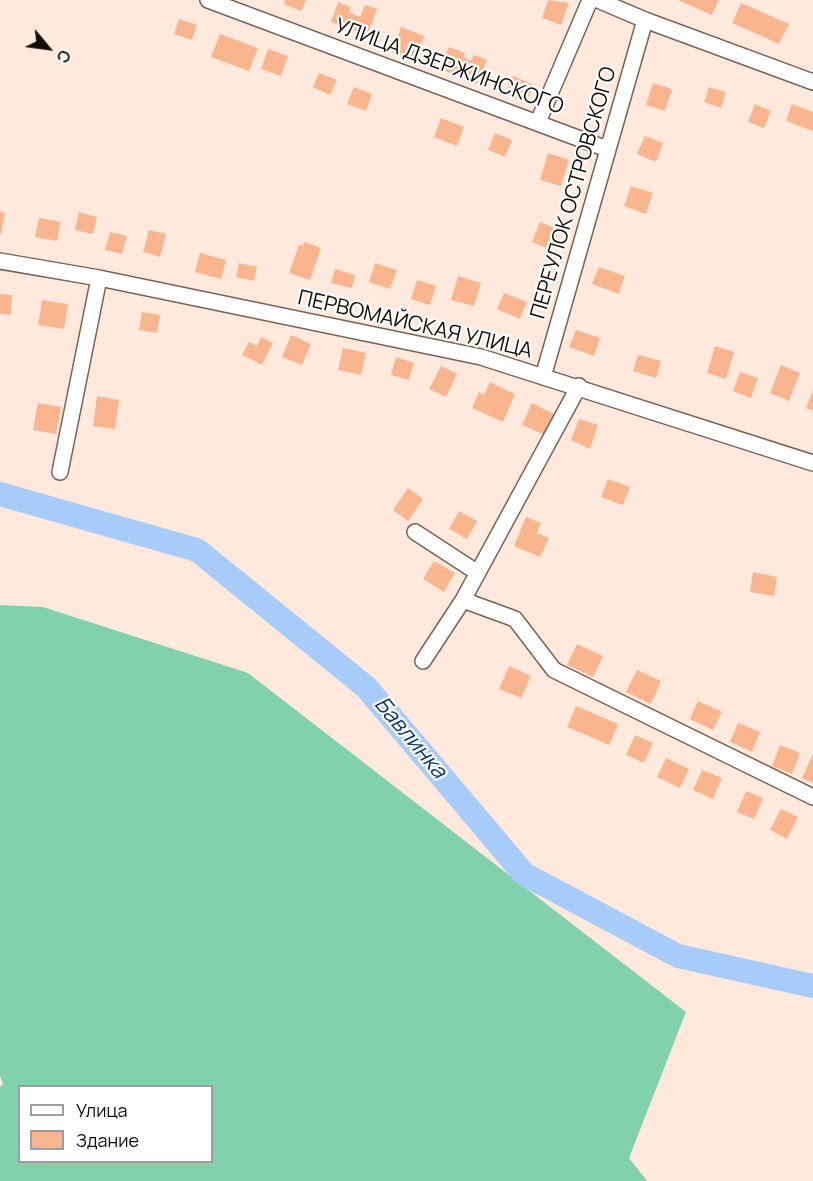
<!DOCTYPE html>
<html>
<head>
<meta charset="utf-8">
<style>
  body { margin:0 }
  #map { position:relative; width:813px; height:1181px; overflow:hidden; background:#ffe9dd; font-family:Manrope,sans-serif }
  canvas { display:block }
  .legend { position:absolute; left:18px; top:1085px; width:195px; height:78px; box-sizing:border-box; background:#fff; border:2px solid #a19e9c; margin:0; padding:8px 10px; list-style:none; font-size:18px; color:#140c07 }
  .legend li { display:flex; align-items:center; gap:12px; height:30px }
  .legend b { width:30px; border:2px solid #a19e9c }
  .north { position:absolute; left:18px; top:18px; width:60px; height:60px; -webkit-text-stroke:4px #fff; paint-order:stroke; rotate:119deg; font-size:16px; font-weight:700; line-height:24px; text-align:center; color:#140c07 }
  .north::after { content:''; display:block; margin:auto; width:21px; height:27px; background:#140c07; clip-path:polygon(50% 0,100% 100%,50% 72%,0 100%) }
</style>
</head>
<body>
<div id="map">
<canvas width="813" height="1181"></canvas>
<ul class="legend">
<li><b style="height:8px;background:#fff"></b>Улица</li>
<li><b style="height:16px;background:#f9b68e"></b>Здание</li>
</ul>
<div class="north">С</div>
</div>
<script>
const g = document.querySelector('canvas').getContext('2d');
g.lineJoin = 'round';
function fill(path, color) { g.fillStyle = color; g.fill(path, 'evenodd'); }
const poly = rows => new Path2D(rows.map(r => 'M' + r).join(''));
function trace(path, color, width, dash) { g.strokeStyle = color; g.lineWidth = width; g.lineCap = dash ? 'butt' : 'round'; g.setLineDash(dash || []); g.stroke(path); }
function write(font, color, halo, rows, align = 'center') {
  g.font = font + ' Manrope,sans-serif'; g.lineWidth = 4.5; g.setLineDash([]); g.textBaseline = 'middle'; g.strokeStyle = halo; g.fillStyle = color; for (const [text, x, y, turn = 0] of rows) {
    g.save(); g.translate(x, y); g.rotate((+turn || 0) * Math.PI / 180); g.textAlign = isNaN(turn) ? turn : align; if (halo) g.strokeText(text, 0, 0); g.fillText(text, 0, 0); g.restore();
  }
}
fill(poly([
  [0,605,43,607,248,673,686,1012,629,1158,647,1181,0,1181,0,1087,3,1084,0,1076],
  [20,1086,212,1086,212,1162,20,1162]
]), '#81d1ac');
trace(poly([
  [0,494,197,550,366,687,524,874,678,956,813,986]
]), '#a8ccfa', 24);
fill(poly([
  [285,0,306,0,301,11,284,4],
  [548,0,569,3,561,25,542,18],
  [678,0,719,0,712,15],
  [338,2,351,7,349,12,360,17,365,5,377,9,367,36,331,22],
  [741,3,789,24,779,44,732,23],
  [179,19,197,25,192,40,174,34],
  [401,27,424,36,414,61,392,52],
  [220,34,258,48,249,71,211,57],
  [449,47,465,53,463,57,471,61,474,55,487,60,477,84,440,69],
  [268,49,288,56,281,76,261,69],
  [319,73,337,80,330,95,313,87],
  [513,76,534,85,526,103,505,94],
  [653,83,672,89,665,111,646,105],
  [354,87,372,94,366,111,347,104],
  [709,87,726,92,721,108,704,102],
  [755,104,771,111,764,128,748,122],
  [792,104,813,112,813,131,786,121],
  [441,118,464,127,457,146,434,137],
  [495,133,512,140,505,157,488,150],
  [645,136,663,143,656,162,637,154],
  [548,153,569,160,561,186,540,180],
  [631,186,653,193,646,214,624,206],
  [0,211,5,213,1,234,0,234],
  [79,212,97,217,93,234,75,230],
  [39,218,61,222,57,241,35,237],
  [540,222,559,230,551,250,532,242],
  [149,230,166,234,160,257,143,252],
  [110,232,127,236,122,254,105,250],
  [304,242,321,248,310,280,289,273,299,245,303,246],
  [200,253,226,260,221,279,195,272],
  [239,263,257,267,254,281,236,277],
  [375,263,397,270,390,289,369,282],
  [599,267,625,276,619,294,592,284],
  [335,269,355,275,352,288,331,283],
  [458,276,481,283,474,306,451,300],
  [417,280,436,286,430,305,411,299],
  [504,293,527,302,520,319,497,309],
  [0,294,12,295,11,315,0,314],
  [42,300,68,304,64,329,38,325],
  [142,312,160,315,157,333,139,330],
  [576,330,600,338,594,356,569,347],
  [291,335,311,344,302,365,282,357],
  [261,337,273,343,262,365,242,355,249,342,257,346],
  [715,346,734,352,726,379,707,373],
  [343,348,366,353,361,375,338,370],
  [638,355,661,361,656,378,633,371],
  [396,357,414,363,409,380,391,375],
  [781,365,800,373,789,401,770,393],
  [441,366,457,374,446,397,429,389],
  [740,372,758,378,751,398,733,391],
  [490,382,515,394,503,422,472,408,479,392,484,395],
  [813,390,813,411,806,408],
  [97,396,119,400,115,429,93,426],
  [38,403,61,407,56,434,33,430],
  [532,403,554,414,545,435,522,425],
  [579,419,598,425,590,449,571,440],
  [608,479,630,487,623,505,601,497],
  [408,488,423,499,408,521,393,510],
  [459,511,477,521,467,539,449,529],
  [526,517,541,523,537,533,549,538,540,557,514,546],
  [434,561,455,573,444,592,423,579],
  [753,572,777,577,774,596,750,592],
  [577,644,603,656,593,677,567,665],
  [509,666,531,676,521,698,499,689],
  [637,670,661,681,651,704,626,692],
  [698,701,722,712,713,730,690,719],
  [576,706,618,724,609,745,567,727],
  [738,723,760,732,752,752,730,742],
  [635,735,653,743,644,763,626,755],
  [780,745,800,753,792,774,772,766],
  [813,754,813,783,802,778],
  [666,758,689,769,680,788,657,777],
  [702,770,722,778,713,799,693,790],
  [746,791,763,798,754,819,737,812],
  [781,809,798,817,787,839,770,830]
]), '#f9b68e');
const minor = poly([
  [208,0,607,149],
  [598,0,645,20,813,82],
  [538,122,590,0],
  [0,261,99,278,481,357,813,463],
  [543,377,645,20],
  [60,472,99,278],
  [415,532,478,573],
  [463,600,515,619,554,670,813,797],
  [423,661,463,600,579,386]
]);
trace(minor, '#7a6356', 18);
trace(minor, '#fff', 15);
write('21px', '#140c07', '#fff', [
  ["УЛИЦА ДЗЕРЖИНСКОГО",449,67,20],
  ["ПЕРЕУЛОК ОСТРОВСКОГО",574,193,-74],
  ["ПЕРВОМАЙСКАЯ УЛИЦА",415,325,13]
]);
write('italic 22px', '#0a3668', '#fff', [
  ["Бавлинка",410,738,50]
]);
</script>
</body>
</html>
